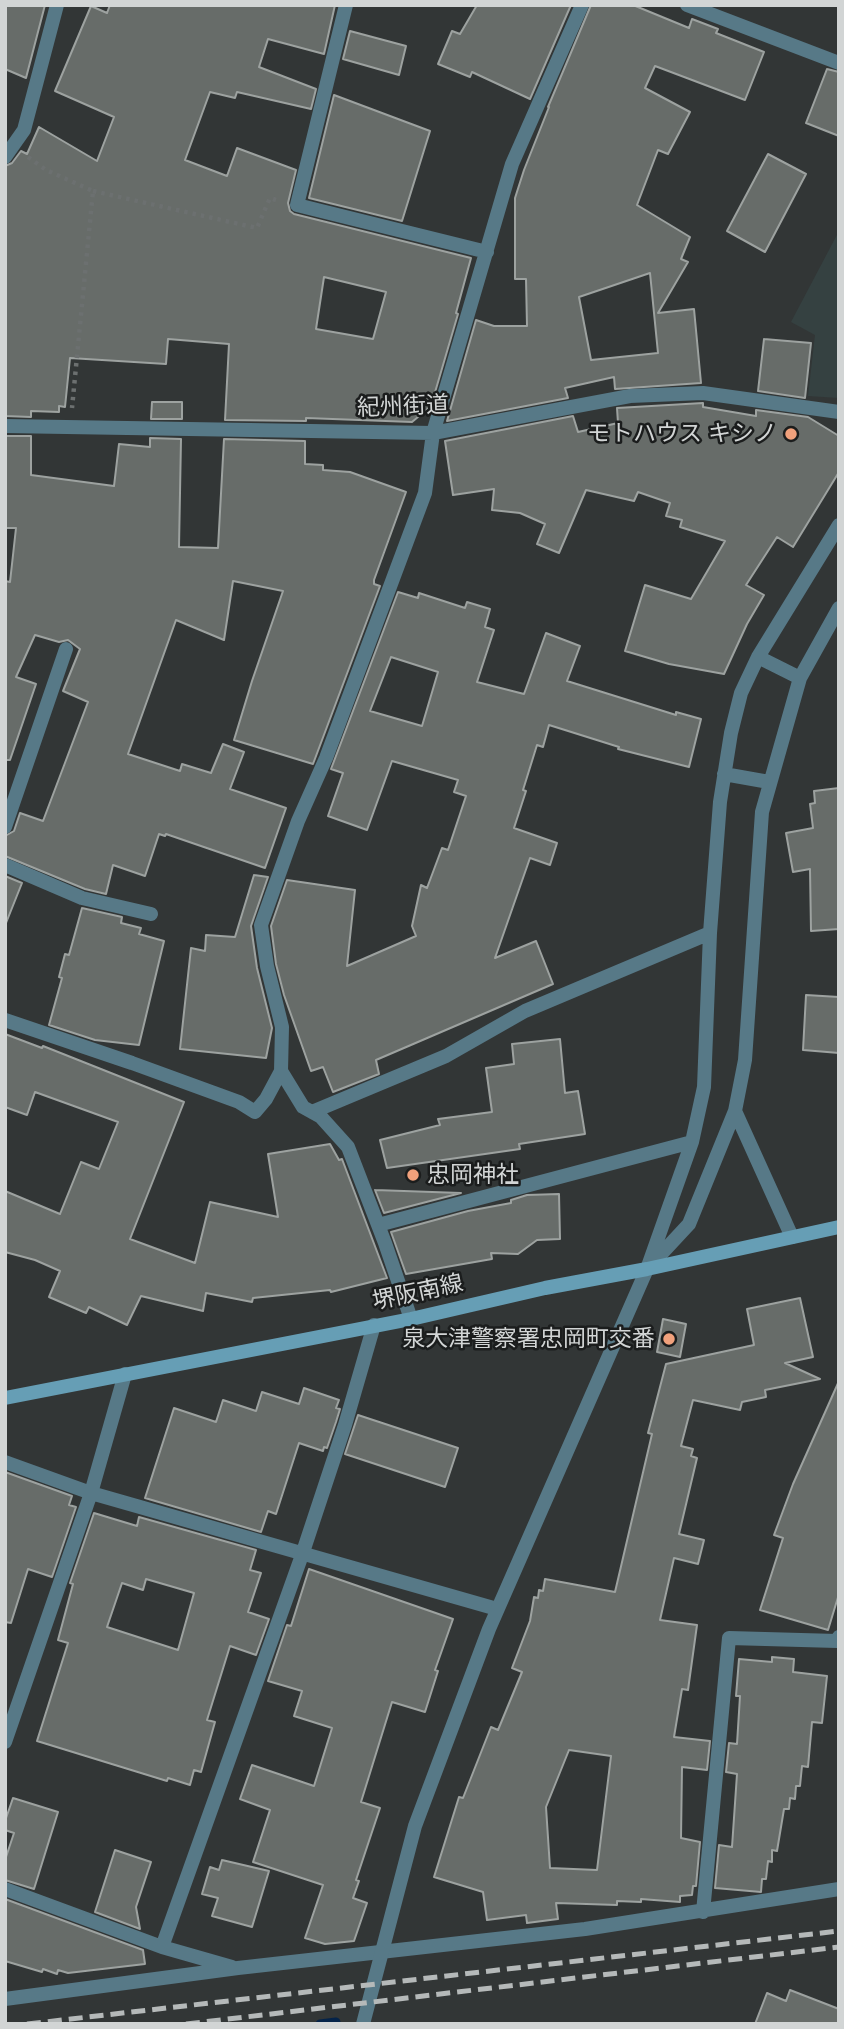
<!DOCTYPE html>
<html>
<head>
<meta charset="utf-8">
<style>
  body { margin:0 }
  #map { position:relative; width:844px; height:2029px; overflow:hidden; background:#323636; font-family:"Noto Serif",serif }
  canvas { display:block }
  .frame { position:absolute; inset:0; border:7px solid #d2d5d5; pointer-events:none }
</style>
</head>
<body>
<div id="map">
<canvas width="844" height="2029"></canvas>
<div class="frame"></div>
</div>
<script>
const g = document.querySelector('canvas').getContext('2d');
g.lineJoin = 'round';
function fill(path, color) { g.fillStyle = color; g.fill(path, 'evenodd'); }
const poly = rows => new Path2D(rows.map(r => 'M' + r).join(''));
function trace(path, color, width, dash) { g.strokeStyle = color; g.lineWidth = width; g.lineCap = dash ? 'butt' : 'round'; g.setLineDash(dash || []); g.stroke(path); }
function write(font, color, halo, rows, align = 'center') {
  g.font = font + ' "Noto Serif","Noto Sans JP",serif'; g.lineWidth = 5; g.setLineDash([]); g.textBaseline = 'middle'; g.strokeStyle = halo; g.fillStyle = color; for (const [text, x, y, turn = 0] of rows) {
    g.save(); g.translate(x, y); g.rotate((+turn || 0) * Math.PI / 180); g.textAlign = isNaN(turn) ? turn : align; if (halo) g.strokeText(text, 0, 0); g.fillText(text, 0, 0); g.restore();
  }
}
fill(poly([
  [839,231,839,398,808,396,815,335,791,322]
]), '#354141');
trace(poly([
  [320,2024,336,2022]
]), '#042349', 9);
const building = poly([
  [5,5,45,5,26,78,5,69,5,5],
  [110,5,335,5,324,54,268,39,259,67,316,89,311,109,237,92,235,98,210,92,185,160,227,176,237,148,296,170,288,203,290,211,294,214,471,258,456,313,458,314,431,406,412,422,306,418,306,421,225,420,229,344,168,339,166,364,70,358,65,407,59,406,59,412,31,411,31,417,5,416,5,166,12,163,21,151,27,154,39,127,97,161,114,117,55,91,91,6,107,13,110,5],
  [324,277,386,292,373,339,316,329,324,277],
  [477,5,571,5,530,99,472,72,470,77,438,64,452,31,460,34,477,5],
  [591,5,633,5,689,28,692,19,718,29,716,33,764,52,745,100,655,66,645,88,690,112,668,154,658,150,637,205,690,237,681,259,688,262,658,313,694,309,701,383,615,389,614,377,565,388,568,398,447,421,476,320,494,326,527,326,526,279,515,279,515,198,524,170,549,107,548,107,591,5],
  [650,273,658,353,591,360,579,297,650,273],
  [350,31,406,46,399,75,343,59,350,31],
  [827,69,839,72,839,136,806,123,827,69],
  [334,95,430,131,402,221,309,198,334,95],
  [768,154,806,174,765,252,727,231,768,154],
  [764,339,811,343,805,398,758,391,764,339],
  [152,402,182,402,182,419,151,419,152,402],
  [703,403,703,407,756,416,756,410,808,417,839,436,839,472,793,547,777,537,746,585,764,595,747,624,724,674,669,664,625,651,645,585,691,599,725,541,680,527,682,520,666,516,670,503,638,492,634,501,586,490,559,553,537,544,545,524,520,513,492,510,494,489,453,495,445,441,573,416,578,432,618,423,617,408,703,403],
  [5,436,31,436,31,475,114,486,119,444,150,447,150,438,181,439,179,547,218,548,224,439,305,441,305,464,323,465,323,470,350,472,406,492,374,580,374,584,380,586,313,764,234,740,252,681,283,591,233,581,224,640,176,620,128,754,180,771,182,764,211,773,223,744,244,752,230,789,286,808,265,868,166,834,165,836,159,834,145,876,113,865,106,894,85,889,5,856,5,836,14,831,20,813,43,821,88,702,63,691,80,649,68,640,59,642,35,635,16,677,36,684,10,760,5,760,5,581,10,582,16,528,5,528,5,436],
  [398,592,418,598,419,593,465,608,467,602,490,609,485,627,494,630,477,682,524,694,546,633,580,646,567,681,676,715,676,712,701,719,689,767,618,749,619,747,549,725,543,747,537,745,523,790,526,791,514,828,557,843,550,865,530,858,495,958,536,941,553,984,376,1060,379,1074,333,1092,323,1067,311,1071,284,995,276,964,271,926,287,880,355,890,347,966,416,936,412,926,421,885,427,888,442,848,448,850,466,796,454,792,458,780,392,761,367,830,328,816,343,773,331,769,398,592],
  [391,657,438,672,422,726,370,711,391,657],
  [839,788,839,929,811,931,810,869,793,872,786,833,813,828,810,804,815,803,814,791,839,788],
  [254,875,268,877,251,926,257,968,272,1028,266,1058,180,1049,191,948,205,951,206,935,235,937,254,875],
  [5,876,22,883,6,923,5,923,5,876],
  [82,908,122,917,121,923,141,928,139,934,164,941,139,1045,95,1040,49,1025,62,978,59,977,65,954,69,955,82,908],
  [806,995,839,997,839,1053,803,1050,806,995],
  [5,1034,42,1048,43,1046,184,1102,130,1239,195,1263,210,1202,278,1217,268,1154,330,1144,339,1160,342,1159,387,1278,331,1292,330,1290,253,1298,252,1302,206,1293,203,1311,141,1296,127,1325,89,1307,86,1313,49,1297,60,1271,35,1260,5,1252,5,1191,60,1214,81,1162,99,1169,118,1122,35,1092,27,1115,5,1107,5,1034],
  [560,1039,565,1093,578,1091,585,1134,519,1144,520,1149,387,1168,380,1140,440,1125,438,1119,492,1112,486,1068,514,1064,512,1044,560,1039],
  [375,1190,461,1193,384,1213,375,1190],
  [559,1194,560,1239,537,1240,518,1254,491,1253,492,1259,406,1274,391,1232,468,1211,511,1203,511,1200,527,1195,559,1194],
  [800,1298,813,1357,785,1363,820,1379,765,1390,766,1397,742,1402,740,1410,693,1400,681,1446,693,1449,691,1456,697,1458,679,1534,704,1540,698,1564,674,1558,660,1620,697,1625,688,1690,682,1689,674,1737,710,1741,707,1770,682,1767,681,1838,700,1842,696,1886,693,1886,692,1895,680,1896,680,1902,641,1899,641,1902,617,1901,617,1905,556,1903,558,1919,527,1923,526,1915,487,1920,483,1892,434,1877,459,1797,463,1798,491,1727,498,1730,522,1672,512,1668,530,1621,534,1597,538,1598,539,1590,543,1591,545,1579,615,1592,652,1434,648,1433,666,1364,754,1345,747,1309,800,1298],
  [569,1750,611,1756,597,1870,550,1868,546,1807,569,1750],
  [663,1319,686,1324,680,1357,657,1352,663,1319],
  [839,1381,839,1594,828,1630,760,1610,783,1538,774,1535,793,1484,839,1381],
  [304,1388,339,1400,336,1408,340,1409,336,1422,327,1448,324,1447,323,1451,299,1443,276,1514,268,1511,261,1532,145,1498,174,1408,216,1422,223,1400,256,1411,262,1392,299,1404,304,1388],
  [358,1415,458,1448,445,1487,345,1454,358,1415],
  [5,1472,72,1496,69,1505,76,1507,52,1577,28,1569,11,1623,5,1622,5,1472],
  [94,1513,137,1526,139,1517,256,1550,250,1570,261,1573,248,1612,269,1619,256,1655,230,1646,207,1720,215,1722,201,1772,194,1770,190,1785,168,1778,167,1781,37,1741,68,1643,58,1640,73,1584,70,1583,94,1513],
  [146,1579,194,1593,178,1650,107,1627,122,1583,143,1590,146,1579],
  [309,1569,453,1619,435,1670,438,1671,425,1712,392,1702,361,1802,380,1808,356,1880,359,1881,353,1898,367,1903,354,1941,325,1944,305,1938,323,1885,253,1862,270,1810,240,1799,252,1765,314,1786,332,1728,294,1716,302,1691,268,1681,287,1625,291,1626,309,1569],
  [772,1657,794,1659,793,1672,827,1676,822,1723,812,1722,808,1767,802,1766,800,1786,796,1786,795,1799,790,1798,789,1809,784,1809,777,1851,772,1850,772,1862,768,1861,766,1879,762,1879,761,1892,715,1888,719,1845,732,1847,737,1774,726,1772,729,1743,737,1744,740,1696,736,1696,739,1659,772,1662,772,1657],
  [13,1798,58,1812,34,1889,5,1880,5,1860,14,1833,5,1830,5,1821,13,1798],
  [115,1850,151,1862,136,1907,140,1929,95,1912,115,1850],
  [222,1860,269,1871,252,1927,212,1916,218,1898,202,1894,210,1867,219,1870,222,1860],
  [5,1899,143,1950,145,1964,68,1973,58,1970,57,1974,43,1969,42,1972,5,1961,5,1899],
  [790,1990,839,2009,839,2024,755,2024,767,1993,786,2001,790,1990]
]);
fill(building, '#676c69');
trace(building, '#9da2a0', 2);
trace(poly([
  [28,157,46,170,93,191,72,408],
  [93,191,257,228,270,198,276,200]
]), '#6c7070', 4.5, [3.5, 5]);
trace(poly([
  [5,827,66,649],
  [5,865,82,898,151,914]
]), '#577987', 14);
trace(poly([
  [346,5,297,205,487,252],
  [687,5,839,63],
  [5,157,24,130,57,5],
  [5,426,433,433,630,396,703,393,839,412],
  [758,657,800,678],
  [724,774,769,782],
  [5,1020,132,1063,239,1102,255,1112,266,1099,281,1071],
  [735,1111,792,1237],
  [312,1112,446,1056,525,1011,710,933],
  [378,1225,692,1142],
  [650,1266,689,1224,735,1111,745,1060,762,812,800,678,839,608],
  [647,1269,692,1142,704,1087,710,933,720,802,731,733,741,693,758,657,839,525],
  [411,1319,385,1243,348,1147,321,1117,303,1107,281,1071,282,1027,267,966,261,925,298,821,326,758,425,493,433,433,512,164,582,5],
  [5,1462,91,1493,497,1609],
  [5,1742,91,1493,125,1374],
  [5,1889,162,1947,232,1967],
  [703,1912,729,1638,837,1641,839,1637],
  [162,1947,302,1555,345,1425,374,1325],
  [5,1999,238,1968,585,1929,839,1889]
]), '#577987', 14);
trace(poly([
  [363,2024,415,1826,489,1629,647,1269]
]), '#577987', 14);
trace(poly([
  [5,1398,411,1319,545,1288,647,1269,839,1227]
]), '#669eb5', 14);
trace(poly([
  [27,2024,839,1931],
  [186,2024,839,1947]
]), '#b5b9b9', 5, [14, 7]);
for (const [x, y, r, color] of [
  [791,434,7,"#f1a17c"],
  [413,1175,7,"#f1a17c"],
  [669,1339,7,"#f1a17c"]
]) { const dot = new Path2D(); dot.arc(x, y, r, 0, 2 * Math.PI); g.fillStyle = color; g.fill(dot); trace(dot, '#1b1d1d', 2.5); }
write('23px', '#d2d5d5', '#1b1d1d', [
  ["紀州街道",403,407,-2],
  ["堺阪南線",418,1293,-12]
]);
write('23px', '#d2d5d5', '#1b1d1d', [
  ["モトハウス キシノ",777,434],
  ["忠岡神社",427,1175,"left"],
  ["泉大津警察署忠岡町交番",655,1339]
], 'right');
</script>
</body>
</html>
